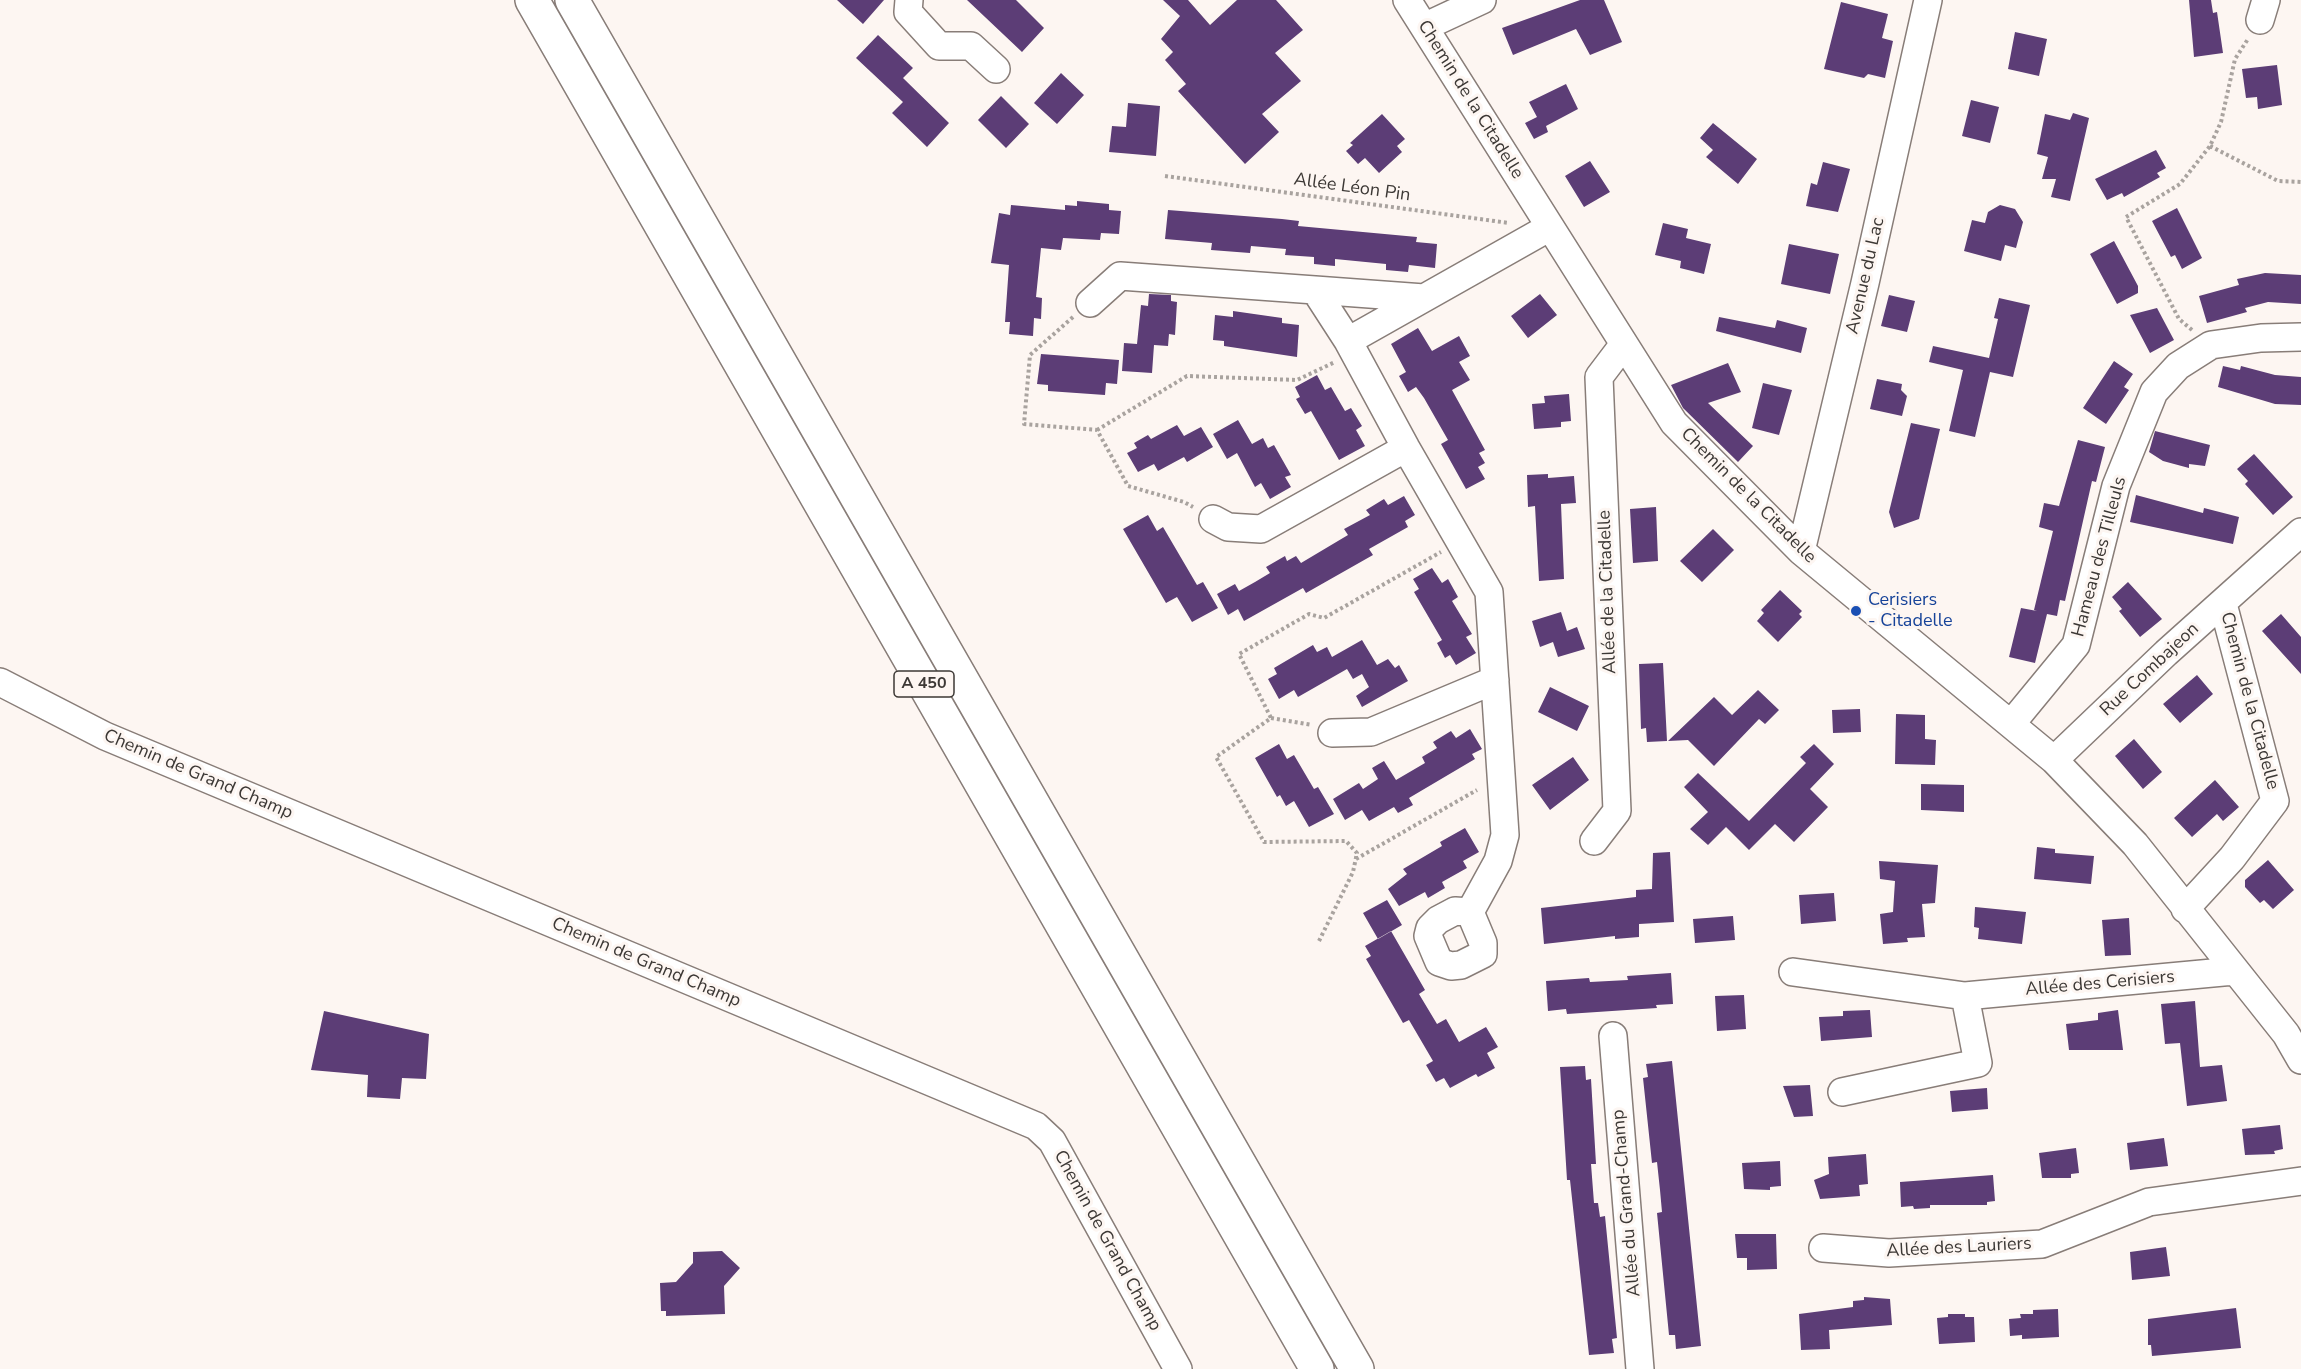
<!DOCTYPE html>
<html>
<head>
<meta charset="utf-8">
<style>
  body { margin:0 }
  canvas { display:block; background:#fdf6f2 }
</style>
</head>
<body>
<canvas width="2301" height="1369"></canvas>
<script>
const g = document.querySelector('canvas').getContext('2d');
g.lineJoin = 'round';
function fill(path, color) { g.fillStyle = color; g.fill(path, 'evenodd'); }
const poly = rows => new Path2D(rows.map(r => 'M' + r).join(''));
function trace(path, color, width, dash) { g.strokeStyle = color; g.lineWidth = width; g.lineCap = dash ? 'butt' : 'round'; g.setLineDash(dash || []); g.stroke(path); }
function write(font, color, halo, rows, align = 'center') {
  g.font = font + ' "Nunito Sans",sans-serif'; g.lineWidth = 6; g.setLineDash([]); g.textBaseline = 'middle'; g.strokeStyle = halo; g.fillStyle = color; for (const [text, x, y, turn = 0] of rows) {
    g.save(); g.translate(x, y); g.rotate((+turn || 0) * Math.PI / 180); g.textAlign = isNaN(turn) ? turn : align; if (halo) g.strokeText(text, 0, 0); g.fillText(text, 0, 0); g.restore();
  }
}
fill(poly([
  [837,0,884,0,863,24],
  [967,0,1016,0,1044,28,1022,52],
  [1163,0,1188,0,1210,25,1237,0,1276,0,1303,30,1275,53,1301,81,1262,114,1279,132,1245,164,1178,91,1186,84,1165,60,1173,52,1161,39,1180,16],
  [1580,0,1604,0,1622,42,1590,55,1576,29,1513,55,1502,28],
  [2189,0,2211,0,2213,13,2217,12,2223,53,2194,57],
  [1841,2,1888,14,1882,38,1893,41,1885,78,1868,74,1864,78,1824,69],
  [2015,32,2047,39,2039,76,2008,69],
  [878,35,913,68,903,78,949,123,927,147,892,113,903,102,856,58],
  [2277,65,2282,105,2258,109,2257,97,2246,98,2242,69],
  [1061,73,1084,95,1057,124,1034,103],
  [1566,84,1578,109,1546,126,1548,132,1534,139,1525,123,1537,117,1529,102],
  [1001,96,1029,124,1006,148,978,120],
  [1971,100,1999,107,1990,143,1962,136],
  [1128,103,1160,106,1156,156,1109,152,1112,126,1126,127],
  [2073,113,2089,118,2070,201,2051,197,2056,179,2042,179,2048,157,2037,154,2045,114,2070,120],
  [1382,114,1405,139,1397,146,1402,152,1379,173,1365,158,1358,164,1346,151,1353,145,1350,143],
  [1713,123,1757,159,1738,184,1706,157,1713,150,1700,138],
  [2156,150,2166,168,2157,173,2160,177,2124,197,2122,193,2107,200,2095,179],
  [1590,161,1610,192,1584,207,1565,176],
  [1823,162,1850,169,1838,212,1806,206,1811,183,1817,185],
  [1077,201,1109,204,1109,210,1121,211,1119,234,1101,233,1100,240,1063,238,1061,250,1041,248,1036,297,1042,298,1041,319,1034,318,1033,336,1009,334,1010,322,1005,322,1009,265,991,263,999,213,1010,215,1011,205,1065,210,1065,205,1077,206],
  [2000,205,2015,209,2023,222,2016,248,2005,245,2001,261,1964,251,1972,220,1985,223,1988,212],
  [2177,208,2202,258,2182,269,2175,255,2171,257,2152,221],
  [1168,210,1282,219,1299,221,1298,226,1417,237,1416,242,1437,244,1435,268,1409,265,1408,272,1386,270,1386,264,1335,259,1335,266,1314,264,1314,257,1285,255,1286,249,1251,246,1250,253,1211,250,1212,243,1165,239],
  [1663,223,1688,229,1686,238,1711,244,1704,274,1680,268,1681,261,1655,255],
  [2114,241,2138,286,2138,293,2117,304,2090,254],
  [1789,244,1839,254,1830,294,1781,284],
  [2265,273,2301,275,2301,304,2268,302,2245,308,2247,312,2207,323,2199,296,2239,285,2237,279],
  [1149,294,1171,295,1171,301,1177,302,1175,335,1169,334,1168,346,1154,345,1152,373,1122,371,1124,343,1137,344,1141,305,1148,306],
  [1540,294,1557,315,1528,338,1511,316],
  [1889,295,1915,301,1907,332,1881,326],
  [1999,298,2030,305,2013,377,1990,372,1975,437,1949,431,1963,370,1929,362,1933,346,1989,358,1998,319,1994,318],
  [2157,308,2174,340,2150,353,2130,315],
  [1233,311,1282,318,1282,323,1299,325,1297,357,1224,346,1224,341,1213,340,1215,315,1233,317],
  [1719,317,1775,328,1777,320,1807,328,1801,353,1716,331],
  [1418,328,1432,351,1459,336,1470,356,1459,362,1470,380,1452,390,1485,450,1479,453,1485,463,1478,467,1485,479,1466,489,1441,444,1448,440,1424,398,1416,387,1408,392,1399,376,1406,372,1391,344],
  [1041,354,1119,360,1117,384,1106,383,1105,395,1048,391,1048,385,1037,384],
  [2114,361,2133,374,2124,387,2129,390,2106,424,2083,408],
  [1728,363,1741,392,1708,403,1753,446,1738,462,1683,408,1671,385],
  [2223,366,2240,370,2241,366,2275,375,2301,377,2301,405,2275,404,2218,387],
  [1317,375,1325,390,1331,387,1345,411,1351,408,1362,426,1356,430,1365,446,1339,460,1311,411,1305,414,1296,399,1300,397,1295,387],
  [1877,379,1902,384,1901,390,1907,396,1902,416,1870,409],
  [1763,383,1792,390,1779,435,1752,428],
  [1569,394,1571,421,1561,422,1561,427,1534,429,1532,404,1545,403,1544,396],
  [1238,420,1252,444,1263,438,1268,448,1274,445,1291,475,1285,477,1291,487,1270,499,1261,483,1255,487,1237,453,1227,459,1213,434],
  [1911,423,1940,429,1919,519,1894,528,1889,512],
  [1177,425,1184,436,1201,427,1213,447,1187,462,1184,457,1158,471,1154,464,1138,472,1127,453,1137,448,1134,443,1148,435,1151,439],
  [2155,431,2210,445,2205,466,2189,464,2189,468,2163,461,2149,452],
  [2078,440,2105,447,2096,482,2092,481,2065,601,2060,600,2057,616,2047,614,2035,663,2009,657,2021,608,2037,611,2034,610,2053,531,2039,527,2044,503,2059,506],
  [2254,454,2293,497,2273,515,2245,484,2248,481,2237,469],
  [1548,474,1548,478,1574,476,1576,503,1561,504,1564,579,1539,581,1535,506,1528,507,1527,475],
  [2136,495,2203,513,2204,508,2239,517,2233,544,2130,522],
  [1404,496,1415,515,1405,521,1408,527,1369,549,1373,555,1306,593,1303,588,1244,621,1238,609,1228,615,1217,594,1235,584,1239,591,1255,582,1270,573,1266,567,1285,556,1287,561,1296,556,1301,563,1348,535,1344,529,1370,515,1366,510,1384,499,1388,505],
  [1656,507,1658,561,1633,563,1630,509],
  [1148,515,1157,531,1163,527,1197,585,1203,582,1218,608,1192,622,1177,597,1166,603,1123,529],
  [1713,529,1734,550,1702,582,1680,561],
  [1432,568,1442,583,1448,579,1458,597,1452,601,1472,634,1466,637,1476,653,1456,665,1450,655,1445,658,1437,643,1442,640,1414,592,1419,589,1413,579],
  [2128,582,2162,619,2140,637,2119,611,2122,609,2112,597],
  [1780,590,1802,611,1799,614,1802,617,1778,642,1757,621,1764,613,1761,610],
  [1561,612,1567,631,1577,627,1585,649,1558,657,1553,642,1540,647,1532,621],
  [2281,614,2301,637,2301,674,2262,631],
  [1362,640,1377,665,1388,659,1395,668,1399,665,1408,681,1362,707,1356,696,1369,687,1362,674,1353,679,1347,669,1298,697,1294,690,1279,699,1268,679,1277,674,1274,668,1313,645,1317,652,1327,647,1332,657],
  [1663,663,1667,741,1647,742,1646,728,1641,729,1639,664],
  [2197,675,2213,694,2180,723,2163,704],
  [1550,687,1589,706,1577,731,1538,712],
  [1758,690,1779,710,1765,724,1759,719,1714,766,1688,740,1668,741,1714,697,1732,715],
  [1860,709,1861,732,1833,733,1832,710],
  [1896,714,1925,715,1925,739,1936,740,1935,765,1895,764],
  [1470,729,1482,749,1472,754,1475,759,1409,798,1413,805,1398,813,1394,807,1369,821,1362,810,1345,820,1333,799,1359,783,1363,789,1378,779,1372,768,1384,761,1396,780,1425,763,1422,757,1437,748,1433,742,1451,731,1456,738],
  [2134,739,2162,772,2143,789,2115,756],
  [1279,744,1287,759,1294,755,1314,789,1318,787,1334,814,1309,827,1294,801,1286,806,1280,795,1277,797,1255,758],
  [1814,744,1834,764,1810,789,1828,807,1794,842,1775,824,1749,850,1726,827,1708,845,1690,829,1708,812,1684,787,1698,773,1749,821,1806,763,1800,757],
  [1573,757,1589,780,1550,810,1532,785],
  [2215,780,2239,807,2223,821,2217,814,2192,837,2174,818],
  [1921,784,1964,785,1964,812,1921,810],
  [1465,828,1479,852,1463,861,1467,868,1442,882,1445,888,1428,898,1425,892,1399,906,1388,889,1407,874,1403,869,1442,846,1440,842],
  [2037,847,2055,849,2055,853,2094,856,2091,884,2034,879],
  [1670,852,1674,922,1639,924,1639,937,1615,939,1615,936,1544,944,1541,908,1636,897,1636,890,1652,889,1653,853],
  [2268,860,2294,890,2273,909,2264,900,2260,903,2245,887,2245,880],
  [1879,861,1938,865,1935,903,1922,904,1925,937,1907,938,1908,942,1883,944,1880,914,1893,912,1895,881,1880,879],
  [1834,893,1836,921,1801,924,1799,895],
  [1387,900,1402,925,1378,939,1363,913],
  [1975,907,2026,912,2022,944,1978,939,1979,928,1974,927],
  [1733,916,1735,940,1695,943,1693,919],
  [2129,918,2131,955,2105,956,2102,920],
  [1391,931,1425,990,1419,994,1437,1024,1446,1019,1459,1042,1486,1027,1498,1047,1487,1053,1495,1068,1478,1077,1476,1074,1450,1088,1444,1078,1436,1082,1426,1065,1433,1061,1409,1020,1403,1023,1366,959,1371,956,1365,946],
  [1671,973,1673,1004,1656,1005,1657,1008,1567,1014,1566,1009,1548,1011,1546,981,1589,978,1590,982,1628,980,1627,976],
  [1744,995,1746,1029,1717,1031,1715,996],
  [2195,1001,2200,1067,2222,1065,2227,1101,2187,1106,2180,1043,2165,1044,2161,1004],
  [1870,1010,1872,1037,1821,1041,1819,1017,1843,1016,1843,1011],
  [2118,1010,2123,1050,2069,1050,2066,1024,2098,1020,2098,1013],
  [324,1011,429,1034,426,1079,402,1078,400,1099,367,1097,368,1075,311,1070],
  [1672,1061,1701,1346,1676,1349,1675,1335,1669,1335,1657,1213,1662,1212,1660,1190,1657,1162,1652,1163,1643,1078,1648,1077,1646,1064],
  [1585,1066,1586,1080,1591,1079,1596,1164,1591,1164,1594,1203,1598,1203,1600,1217,1605,1216,1617,1338,1612,1339,1614,1353,1589,1355,1570,1180,1567,1180,1560,1067],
  [1810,1085,1813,1116,1794,1117,1783,1086],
  [1987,1088,1988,1109,1952,1112,1950,1091],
  [2280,1125,2283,1149,2274,1151,2275,1154,2245,1155,2242,1129],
  [2164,1138,2168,1166,2130,1170,2127,1143],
  [2076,1148,2079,1173,2071,1174,2071,1178,2042,1178,2039,1153],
  [1866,1154,1868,1184,1859,1185,1860,1196,1820,1199,1814,1180,1829,1174,1828,1157],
  [1780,1161,1781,1186,1770,1187,1770,1190,1744,1189,1742,1163],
  [1993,1175,1995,1201,1987,1202,1987,1205,1930,1205,1930,1208,1914,1209,1913,1206,1901,1207,1900,1182],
  [1735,1234,1776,1234,1777,1269,1747,1270,1747,1258,1737,1258],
  [2166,1247,2170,1276,2132,1280,2130,1252],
  [722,1251,740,1268,724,1286,725,1314,666,1316,666,1311,661,1311,660,1283,676,1282,693,1263,693,1252],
  [1864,1297,1890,1299,1892,1325,1829,1330,1830,1349,1801,1350,1799,1314,1853,1307,1853,1301,1864,1300],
  [2236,1308,2241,1348,2152,1356,2151,1345,2148,1345,2148,1319],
  [2058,1309,2059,1337,2022,1339,2022,1335,2010,1336,2009,1319,2021,1318,2020,1314,2033,1314,2033,1310],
  [1948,1314,1965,1314,1965,1317,1974,1317,1975,1342,1939,1344,1937,1318,1948,1317]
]), '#5c3d76');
const minor = poly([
  [909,0,908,12,939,46,971,46,996,69],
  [1407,0,1674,423,1801,551,2054,760,2135,844,2286,1034,2301,1060],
  [2260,20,2266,0],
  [1424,27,1482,0],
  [1315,290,1424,298],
  [1090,303,1120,276,1315,290,1348,341,1406,448,1489,592,1505,835,1498,861,1470,912],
  [1348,341,1550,227],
  [1213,519,1228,527,1261,529,1406,448],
  [1801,551,1865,283,1928,0],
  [0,682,105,736,1036,1126,1052,1141,1178,1369],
  [2011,724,2076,645,2116,486,2154,392,2178,366,2211,345,2261,338,2301,337],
  [1332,733,1371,732,1495,680],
  [2054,760,2166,653,2301,532],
  [1594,841,1617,811,1599,377,1624,344],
  [2185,909,2232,858,2275,801,2223,604],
  [1455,911,1470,912,1483,943,1483,954,1461,965,1451,966,1439,962,1428,936,1430,928,1438,920,1455,911],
  [1793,972,1965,996,2234,971],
  [1613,1036,1640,1369],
  [1842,1092,1978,1063,1965,996],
  [1823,1248,1889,1253,2042,1244,2149,1202,2301,1181]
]);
const highway = poly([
  [532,0,1317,1369],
  [572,0,1357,1369]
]);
trace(minor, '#887d78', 30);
trace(highway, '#887d78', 36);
trace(poly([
  [2210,146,2278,181,2301,182],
  [1165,176,1509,223],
  [1073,317,1030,355,1024,424,1097,430,1128,486,1184,502,1193,507],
  [2192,330,2179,319,2126,217,2180,184,2210,146,2221,122,2235,59,2248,39],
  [1097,430,1187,376,1297,380,1335,362],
  [1271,718,1312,725],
  [1356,859,1477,790],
  [1319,941,1353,872,1357,853,1346,841,1264,842,1216,757,1271,718,1239,654,1309,614,1324,618,1441,552]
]), '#a9a39f', 4, [3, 3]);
trace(minor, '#fff', 27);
trace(highway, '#fff', 33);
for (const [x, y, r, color] of [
  [1856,611,6,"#1a4fb4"]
]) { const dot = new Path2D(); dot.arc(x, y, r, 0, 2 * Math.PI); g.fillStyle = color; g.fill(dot); trace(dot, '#fdf6f2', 2); }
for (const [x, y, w] of [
  [924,684,60]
]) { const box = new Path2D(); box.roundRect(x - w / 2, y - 13, w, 26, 4.5); g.fillStyle = '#fdf6f2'; g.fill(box); trace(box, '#3c3835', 1.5); }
write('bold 16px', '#3c3835', null, [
  ["A 450",924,684]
]);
write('18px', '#3c3835', '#fdf6f2', [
  ["Chemin de la Citadelle",1470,100,58],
  ["Allée Léon Pin",1352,188,8],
  ["Avenue du Lac",1866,276,-77],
  ["Chemin de la Citadelle",1748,496,45],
  ["Hameau des Tilleuls",2100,557,-75],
  ["Allée de la Citadelle",1608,592,-92],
  ["Rue Combajeon",2150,670,-43],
  ["Chemin de la Citadelle",2249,701,75],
  ["Chemin de Grand Champ",198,775,23],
  ["Chemin de Grand Champ",646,963,23],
  ["Allée des Cerisiers",2100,984,-5],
  ["Allée du Grand-Champ",1627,1203,-95],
  ["Chemin de Grand Champ",1107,1241,61],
  ["Allée des Lauriers",1959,1248,-3]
]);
write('18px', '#164399', '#fdf6f2', [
  ["Cerisiers",1868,601],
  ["- Citadelle",1868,622]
], 'left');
</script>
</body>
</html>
